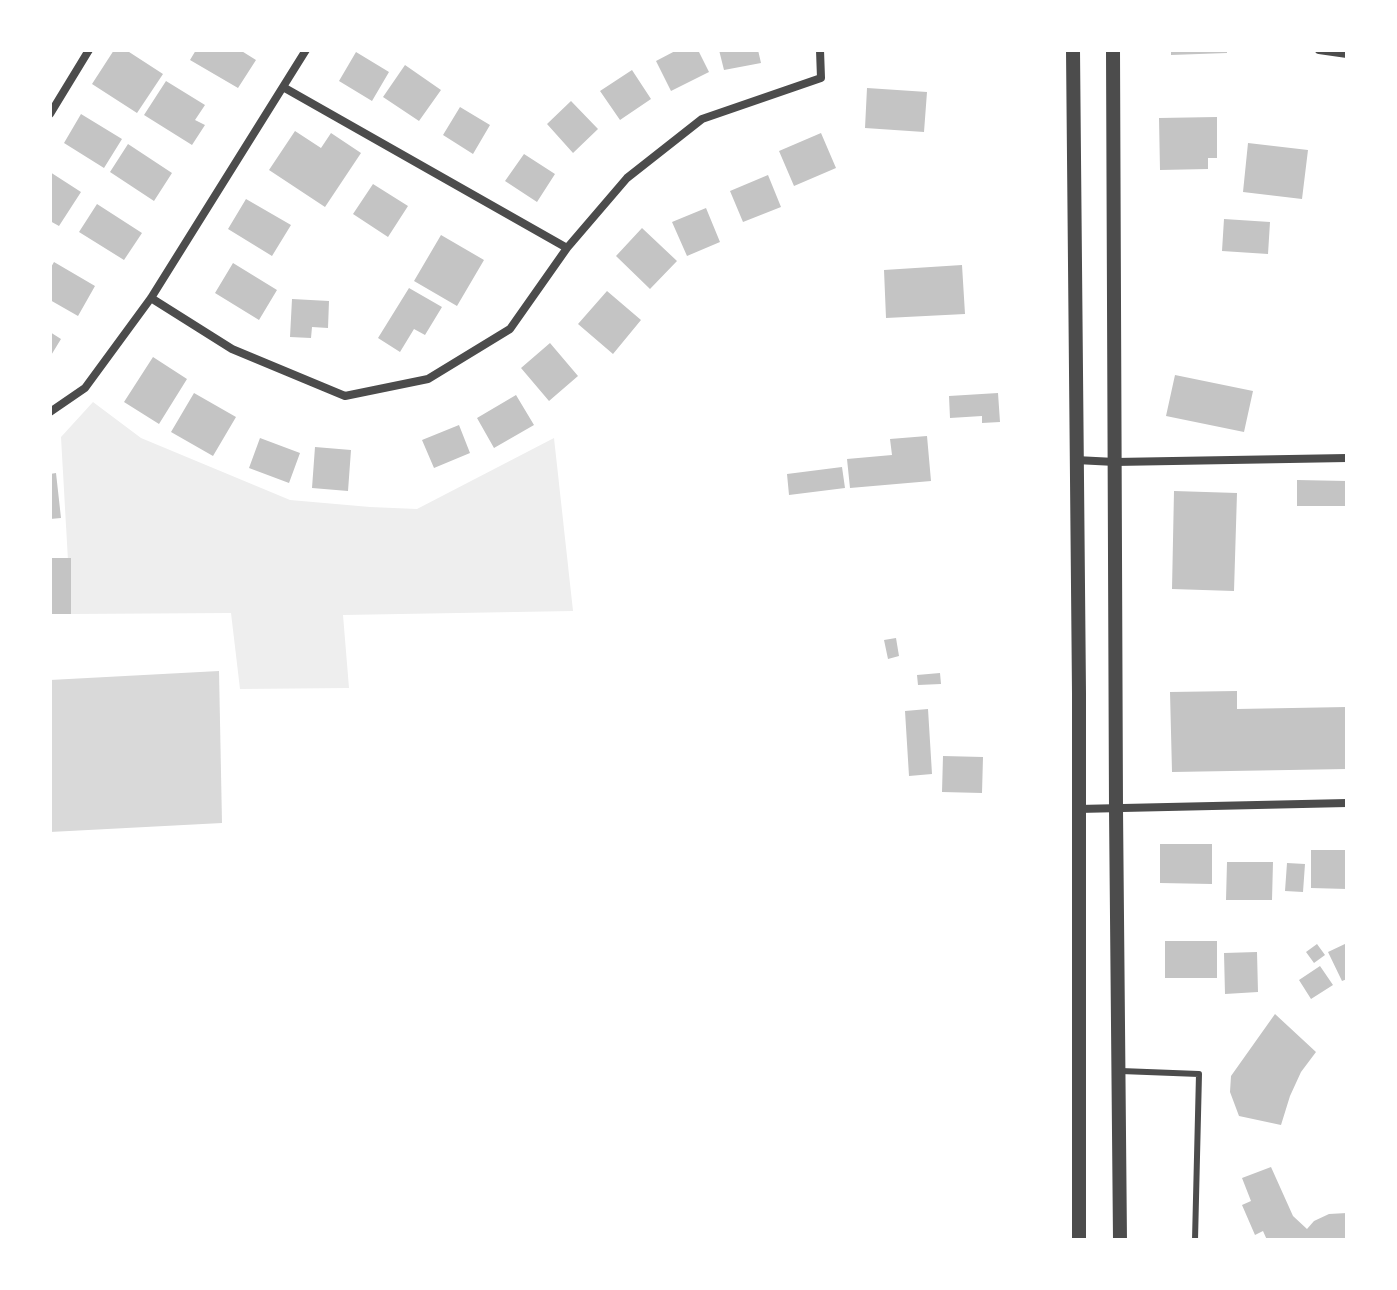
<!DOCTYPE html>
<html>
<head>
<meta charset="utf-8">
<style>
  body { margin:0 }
  #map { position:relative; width:1397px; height:1290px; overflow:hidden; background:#fff; font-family:Lato,sans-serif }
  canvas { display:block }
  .frame { position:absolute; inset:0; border:52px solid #fff; pointer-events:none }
</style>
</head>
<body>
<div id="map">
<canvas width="1397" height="1290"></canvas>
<div class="frame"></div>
</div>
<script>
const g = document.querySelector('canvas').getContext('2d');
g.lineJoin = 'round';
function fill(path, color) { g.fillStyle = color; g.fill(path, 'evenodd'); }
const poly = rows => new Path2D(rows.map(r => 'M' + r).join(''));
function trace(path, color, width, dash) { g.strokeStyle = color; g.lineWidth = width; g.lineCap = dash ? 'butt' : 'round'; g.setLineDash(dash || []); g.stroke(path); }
fill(poly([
  [93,402,141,438,290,500,370,507,417,509,554,438,573,611,343,615,349,688,240,689,231,613,71,614,61,437]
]), '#eee');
fill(poly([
  [219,671,222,823,50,832,50,680]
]), '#d9d9d9');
fill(poly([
  [114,50,126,50,163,74,137,113,92,84],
  [196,50,240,50,256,60,238,88,190,60],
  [677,50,698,50,709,72,671,91,656,61],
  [719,50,758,50,761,63,724,70],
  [1171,50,1227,50,1227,53,1171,55],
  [356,52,389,72,372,101,339,81],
  [405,65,441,90,419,121,383,97],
  [632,70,651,99,620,120,600,91],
  [166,81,205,105,195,120,205,125,192,145,144,115],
  [867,88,927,92,924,132,865,128],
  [571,101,598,129,573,153,547,124],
  [460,107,490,125,473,154,443,135],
  [81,114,122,139,104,168,64,143],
  [1217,117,1217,158,1208,158,1208,169,1160,170,1159,118],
  [295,131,321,148,331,133,361,153,325,207,269,170],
  [821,133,836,168,794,186,779,151],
  [1248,143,1308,150,1302,199,1243,192],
  [128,144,172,173,154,201,110,172],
  [524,154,555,174,537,202,505,181],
  [50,172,81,192,59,226,50,221],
  [768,175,781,207,743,222,730,191],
  [373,184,408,206,388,237,353,214],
  [246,199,291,225,272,256,228,229],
  [97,204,142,233,124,260,79,232],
  [706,208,720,242,687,256,672,222],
  [1224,219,1270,222,1268,254,1222,251],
  [642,228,677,261,650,289,616,256],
  [441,235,484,260,457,306,414,281],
  [54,262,95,286,78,316,50,300,50,269],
  [233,263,277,290,259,320,215,293],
  [962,265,965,314,886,318,884,270],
  [409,288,442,307,425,335,414,329,400,352,378,338],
  [607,291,641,320,613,354,578,324],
  [292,299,329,301,328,328,312,327,311,338,290,337],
  [50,332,61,339,50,357],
  [550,343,578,376,549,401,521,368],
  [153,357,187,379,159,424,124,402],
  [1175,375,1253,391,1244,432,1166,416],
  [194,393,236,417,213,456,171,432],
  [998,393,1000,422,982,423,982,416,950,418,949,396],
  [516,395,534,425,494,448,477,418],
  [459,425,470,453,434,468,422,440],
  [927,436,931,481,850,488,847,459,892,455,890,439],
  [260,438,300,453,289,483,249,468],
  [315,447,351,450,348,491,312,488],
  [842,467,845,488,789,495,787,474],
  [56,473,61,518,50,519,50,474],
  [1297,480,1347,481,1347,506,1297,506],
  [1174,491,1237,493,1234,591,1172,589],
  [50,558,71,558,71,614,50,614],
  [896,638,899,656,888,659,884,640],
  [940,673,941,684,918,685,917,675],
  [1237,691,1237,709,1347,707,1347,769,1172,772,1170,692],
  [928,709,932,774,909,776,905,711],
  [943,756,983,757,982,793,942,792],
  [1160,844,1212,844,1212,884,1160,883],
  [1311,850,1347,850,1347,889,1311,888],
  [1227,862,1273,862,1272,900,1226,900],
  [1287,863,1305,864,1303,892,1285,891],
  [1165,941,1217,941,1217,978,1165,978],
  [1347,943,1347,979,1342,981,1328,952],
  [1317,944,1325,955,1314,963,1306,952],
  [1257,952,1258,992,1225,994,1224,953],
  [1320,966,1333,985,1311,999,1299,980],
  [1275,1014,1316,1052,1301,1072,1290,1096,1281,1125,1239,1116,1230,1092,1231,1076],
  [1271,1167,1293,1216,1307,1229,1314,1221,1329,1214,1347,1213,1347,1240,1267,1240,1263,1231,1255,1235,1242,1205,1251,1201,1242,1178]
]), '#c4c4c4');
trace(poly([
  [1121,1071,1199,1074,1195,1240]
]), '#4c4c4c', 6);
trace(poly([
  [1319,50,1347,54],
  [283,87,567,248],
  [50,114,89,50],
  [151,298,232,349,345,396,428,379,510,329,567,248,627,178,702,119,821,78,820,50],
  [50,412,85,388,151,298,306,50],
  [1076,460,1115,462,1347,458],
  [1078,809,1347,803]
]), '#4c4c4c', 8);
trace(poly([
  [1073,50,1079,693,1079,1240],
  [1113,50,1116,809,1120,1240]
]), '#4c4c4c', 14);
</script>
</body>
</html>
